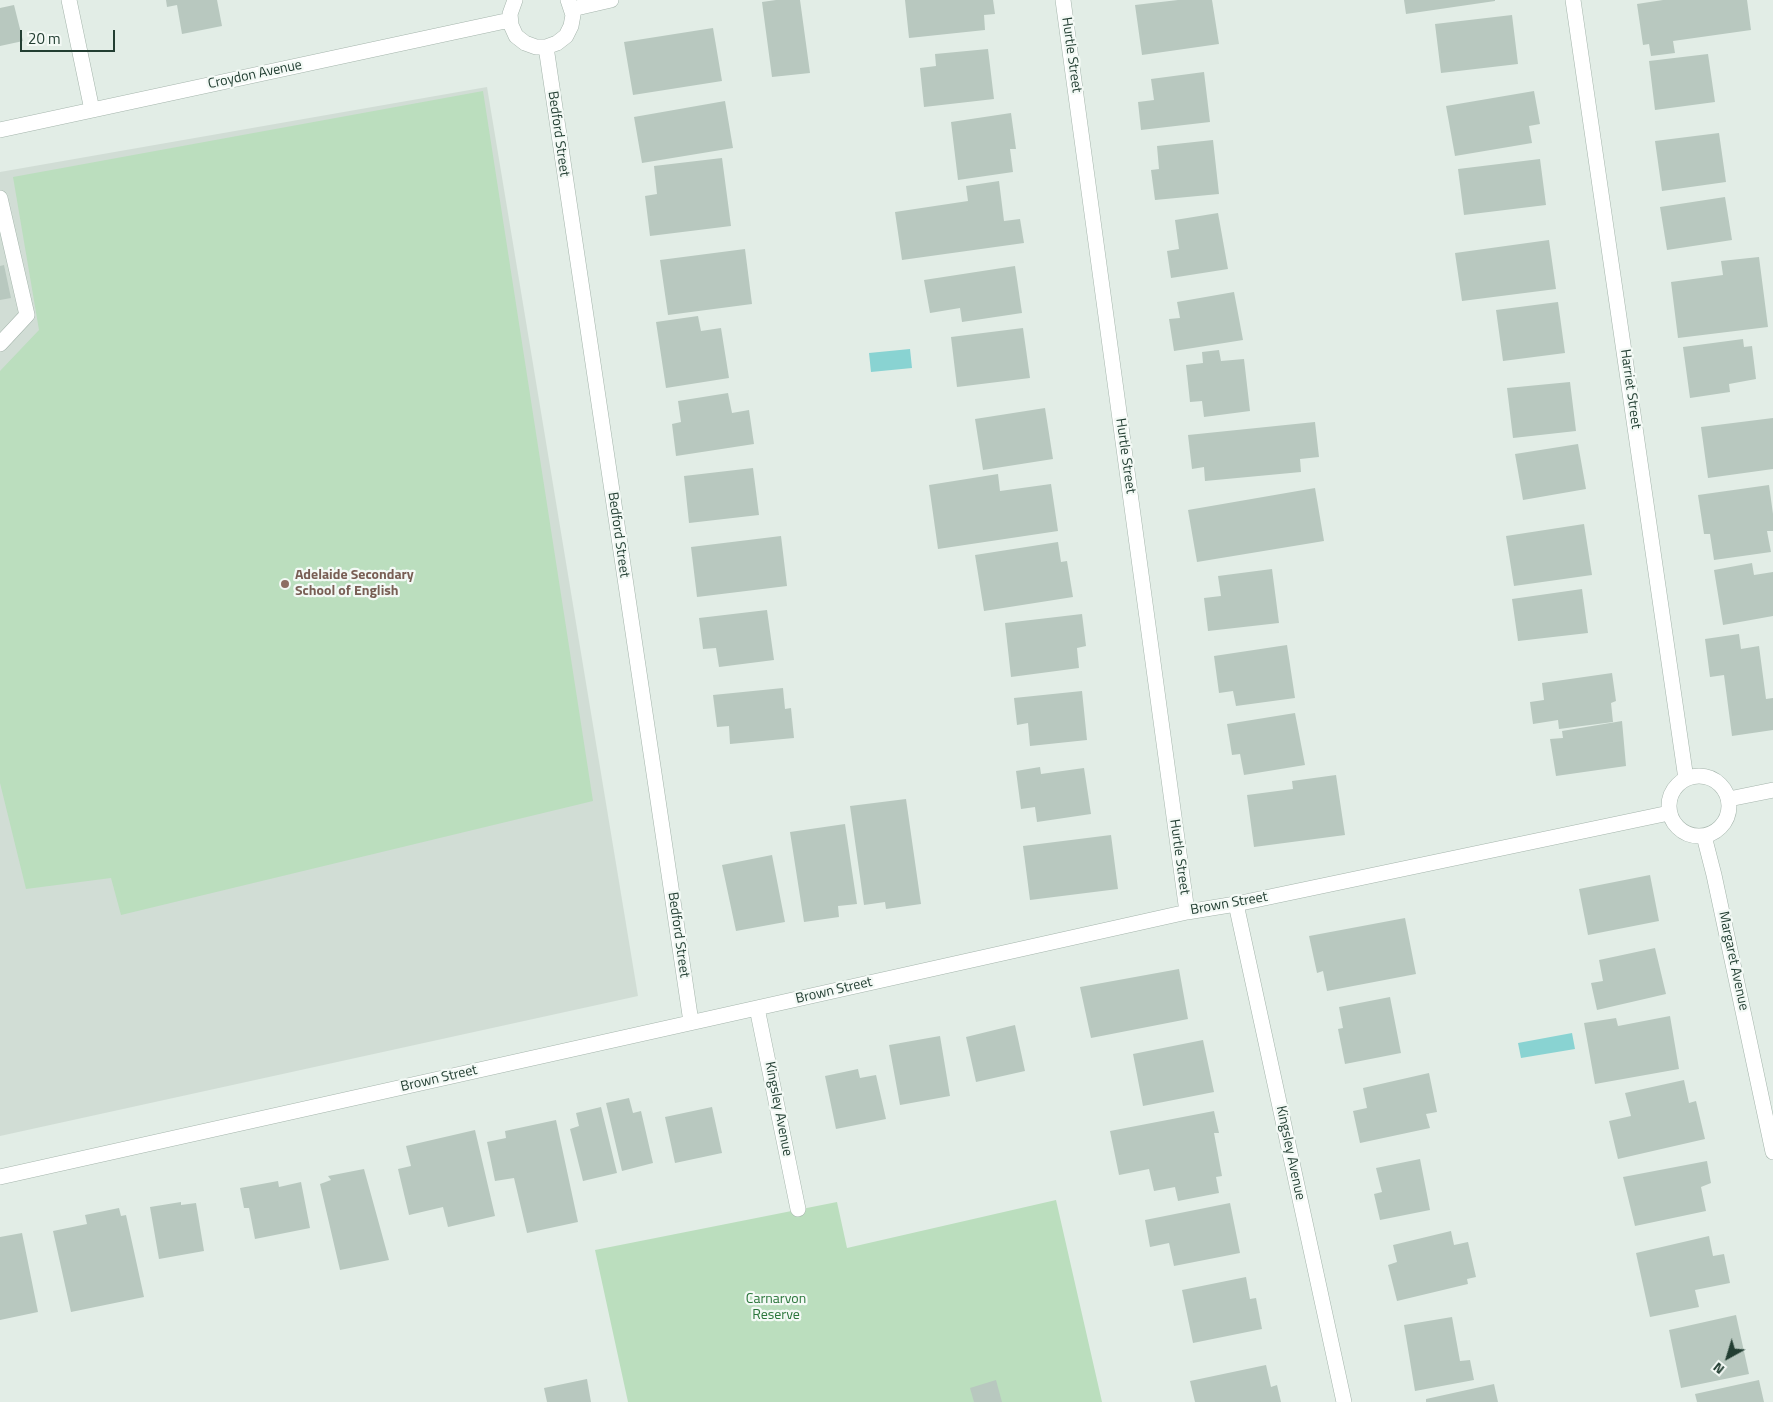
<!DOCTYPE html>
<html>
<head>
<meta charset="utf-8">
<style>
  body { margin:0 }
  #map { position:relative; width:1773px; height:1402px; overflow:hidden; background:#e2ede6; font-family:"Titillium Web",sans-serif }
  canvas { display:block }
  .north { position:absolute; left:1703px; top:1332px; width:50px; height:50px; -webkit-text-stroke:4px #f3f9f5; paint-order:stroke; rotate:219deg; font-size:14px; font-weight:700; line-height:20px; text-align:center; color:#223e32 }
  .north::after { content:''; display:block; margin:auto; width:18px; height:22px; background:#223e32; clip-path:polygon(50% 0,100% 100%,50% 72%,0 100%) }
  .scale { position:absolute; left:20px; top:30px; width:95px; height:22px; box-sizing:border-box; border:2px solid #223e32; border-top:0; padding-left:6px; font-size:15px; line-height:18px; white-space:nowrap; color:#223e32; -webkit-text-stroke:4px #f3f9f5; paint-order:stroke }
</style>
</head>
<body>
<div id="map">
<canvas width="1773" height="1402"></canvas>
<div class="north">N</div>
<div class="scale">20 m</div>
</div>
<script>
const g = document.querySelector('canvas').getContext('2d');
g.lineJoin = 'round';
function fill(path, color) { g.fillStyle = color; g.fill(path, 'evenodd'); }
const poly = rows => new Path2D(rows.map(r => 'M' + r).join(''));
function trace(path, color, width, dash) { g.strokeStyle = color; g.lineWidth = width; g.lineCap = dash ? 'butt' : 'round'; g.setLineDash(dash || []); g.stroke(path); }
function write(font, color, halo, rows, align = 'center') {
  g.font = font + ' "Titillium Web",sans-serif'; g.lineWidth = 4.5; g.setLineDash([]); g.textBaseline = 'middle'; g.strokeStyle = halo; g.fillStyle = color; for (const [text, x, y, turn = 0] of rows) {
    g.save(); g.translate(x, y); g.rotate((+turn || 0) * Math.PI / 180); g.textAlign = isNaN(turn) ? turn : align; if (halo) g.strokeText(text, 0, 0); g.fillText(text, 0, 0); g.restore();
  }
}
fill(poly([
  [487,87,638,996,0,1136,0,172]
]), '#d1ddd5');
fill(poly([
  [483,91,593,801,121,915,111,878,26,889,0,783,0,371,39,330,13,177],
  [1056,1200,1102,1402,628,1402,595,1250,837,1202,847,1248]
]), '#bbdebe');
fill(poly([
  [910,349,912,368,871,372,869,353],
  [1572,1033,1575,1049,1521,1058,1518,1043]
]), '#89d3d2');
fill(poly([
  [166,0,217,0,222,26,182,34,177,5,167,7],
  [776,0,800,0,810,73,772,77,762,2],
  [905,0,993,0,995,14,984,15,985,30,909,38],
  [1178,0,1212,0,1219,44,1142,55,1135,5],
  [1404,0,1495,0,1495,1,1406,14],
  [1663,0,1747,0,1751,30,1673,41,1675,53,1651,56,1649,44,1643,45,1637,4],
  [14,5,23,41,0,46,0,8],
  [1512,15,1518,64,1441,73,1435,24],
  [713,28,722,81,633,95,624,42],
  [988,49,994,99,924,107,920,68,936,66,935,54],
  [1708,54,1715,102,1655,110,1649,61],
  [1204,72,1210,122,1141,130,1138,102,1154,100,1151,79],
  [1534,91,1540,124,1529,126,1532,143,1455,156,1446,106],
  [725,101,733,148,642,163,634,117],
  [1011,113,1016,149,1010,149,1013,172,958,180,951,122],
  [1719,133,1726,182,1662,191,1655,141],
  [1213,140,1219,194,1155,200,1151,170,1159,169,1157,146],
  [722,158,731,226,650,236,645,196,657,194,654,166],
  [1540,159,1546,205,1464,215,1458,169],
  [999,181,1004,221,1020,219,1024,243,902,260,895,212,968,201,966,186],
  [1725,197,1732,240,1667,250,1660,207],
  [1218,213,1228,269,1171,278,1167,251,1179,249,1175,220],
  [1549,240,1556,289,1462,301,1455,253],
  [745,249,752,304,668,315,660,260],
  [1759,257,1768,327,1678,338,1671,282,1723,275,1721,261],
  [4,265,11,298,0,300,0,266],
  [1015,266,1022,313,962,322,960,308,930,313,924,280],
  [1234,292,1243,340,1174,351,1169,319,1180,318,1177,302],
  [1558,302,1565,353,1503,361,1496,310],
  [698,316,701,331,721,328,729,378,666,388,656,322],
  [1023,328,1030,378,957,387,951,337],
  [1743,339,1744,347,1752,346,1756,379,1729,384,1730,392,1690,398,1683,347],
  [1219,350,1221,361,1244,359,1250,411,1204,417,1202,401,1190,402,1186,365,1203,363,1202,352],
  [1570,382,1576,431,1513,438,1507,388],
  [728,393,732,413,749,410,754,444,676,456,672,424,681,422,678,401],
  [1045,408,1053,459,983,470,975,419],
  [1773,418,1773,469,1708,478,1701,427],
  [1315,422,1319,457,1300,459,1301,472,1205,481,1204,467,1192,469,1188,435],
  [1578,444,1586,489,1523,500,1515,454],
  [753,468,759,515,689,523,684,476],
  [998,474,1000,491,1051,484,1058,531,938,549,929,485],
  [1769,485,1773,514,1773,531,1767,531,1771,552,1714,560,1710,534,1704,534,1698,495],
  [1315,488,1324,541,1197,562,1188,510],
  [1584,524,1592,575,1514,586,1506,536],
  [781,536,787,586,697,597,691,547],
  [1058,542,1061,562,1067,561,1073,597,984,611,975,555],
  [1752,563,1754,575,1773,572,1773,616,1723,625,1714,570],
  [1272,569,1279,623,1208,631,1204,598,1221,596,1218,576],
  [1582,589,1588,633,1518,641,1512,599],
  [767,610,774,660,719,667,716,648,703,649,699,618],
  [1082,614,1086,646,1077,648,1079,668,1011,677,1005,623],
  [1739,634,1741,649,1759,646,1766,699,1773,698,1773,730,1732,736,1724,675,1710,677,1705,639],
  [1287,645,1295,698,1236,706,1233,691,1219,693,1214,656],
  [1612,673,1616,701,1611,703,1613,722,1559,729,1558,720,1533,724,1530,702,1544,700,1542,683],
  [783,688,785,709,791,708,794,738,730,744,729,726,717,727,713,695],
  [1082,691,1087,740,1030,746,1028,723,1017,725,1014,698],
  [1295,713,1305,765,1244,775,1240,754,1232,755,1227,724],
  [1622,721,1626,766,1556,776,1550,739,1563,738,1562,731],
  [1040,767,1041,774,1084,768,1091,814,1037,822,1035,807,1021,809,1016,771],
  [1336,775,1345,835,1254,847,1247,795,1293,789,1292,781],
  [906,799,921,904,886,909,885,902,864,905,850,806],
  [845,824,857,904,838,906,839,917,804,922,790,832],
  [1111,835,1118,889,1030,900,1023,846],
  [772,855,785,922,736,931,722,865],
  [1650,875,1659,921,1588,935,1579,889],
  [1405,918,1416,974,1327,991,1323,971,1317,973,1309,936],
  [1655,948,1666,994,1597,1010,1591,983,1603,981,1599,960],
  [1179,969,1188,1019,1091,1038,1080,987],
  [1390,997,1401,1053,1345,1064,1338,1029,1343,1028,1339,1007],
  [1670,1016,1679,1069,1595,1084,1584,1023,1616,1018,1618,1026],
  [1015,1025,1025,1071,976,1082,966,1037],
  [940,1036,950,1096,900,1105,889,1045],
  [1203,1040,1214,1092,1143,1106,1133,1054],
  [858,1069,860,1078,876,1075,886,1119,836,1129,825,1076],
  [1429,1073,1437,1112,1426,1114,1430,1128,1360,1143,1353,1111,1367,1108,1363,1088],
  [1684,1080,1689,1103,1696,1101,1705,1139,1618,1159,1609,1121,1631,1116,1625,1093],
  [629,1098,633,1113,641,1111,653,1163,622,1171,606,1103],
  [601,1107,617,1173,583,1181,570,1129,579,1126,576,1113],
  [712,1107,722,1153,675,1163,665,1117],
  [1214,1111,1219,1133,1214,1133,1222,1176,1216,1177,1219,1193,1178,1201,1175,1187,1154,1191,1149,1169,1119,1175,1110,1131],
  [556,1120,578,1222,527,1233,514,1178,495,1181,487,1142,506,1138,505,1131],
  [475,1130,495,1216,448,1227,443,1207,409,1215,398,1169,411,1166,406,1146],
  [1420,1159,1430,1210,1380,1220,1374,1194,1382,1192,1376,1168],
  [1707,1161,1711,1183,1701,1187,1706,1211,1635,1226,1623,1177],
  [364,1169,389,1260,340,1270,320,1184,331,1180,328,1176],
  [278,1181,279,1187,301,1182,310,1228,255,1239,249,1208,244,1208,240,1188],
  [181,1202,181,1205,196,1203,204,1251,159,1259,150,1207],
  [1230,1203,1240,1253,1174,1266,1169,1243,1150,1247,1145,1220],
  [119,1208,121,1216,126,1215,144,1297,71,1312,53,1231,87,1224,85,1215],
  [1451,1231,1454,1245,1468,1242,1476,1277,1467,1279,1468,1284,1397,1301,1388,1265,1397,1262,1393,1245],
  [22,1233,38,1312,0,1320,0,1237],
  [1709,1236,1713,1256,1724,1254,1730,1283,1695,1290,1699,1307,1650,1317,1636,1253],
  [1246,1277,1250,1299,1256,1298,1262,1329,1193,1343,1182,1290],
  [1736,1315,1749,1374,1681,1388,1669,1330],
  [1452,1317,1460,1361,1470,1360,1474,1380,1415,1391,1404,1325],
  [1266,1365,1271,1387,1277,1385,1281,1402,1195,1402,1190,1381],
  [587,1379,591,1402,547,1402,544,1388],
  [996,1380,1002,1402,974,1402,970,1388],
  [1759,1380,1764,1402,1697,1402,1695,1394],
  [1494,1384,1498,1402,1426,1402,1426,1399]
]), '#b8c8bf');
const lane = poly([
  [0,198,27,315,0,344]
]);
const street = poly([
  [69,0,92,110],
  [515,0,510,14,511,25,516,36,525,43,536,47,546,47,557,43,566,36,571,26,573,15,568,0],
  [1063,0,1187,912],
  [1573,0,1686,779],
  [572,9,611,0],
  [546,47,691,1022],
  [0,130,510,20],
  '1669 806a30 30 0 1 1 60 0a30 30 0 1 1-60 0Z',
  [1729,799,1773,790],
  [1704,836,1714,875,1773,1152],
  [1236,904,1344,1402],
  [757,1008,798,1209],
  [0,1177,1187,912,1236,904,1669,813]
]);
trace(lane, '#a5b5ac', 16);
trace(street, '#a5b5ac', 16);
trace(lane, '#fff', 15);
trace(street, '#fff', 15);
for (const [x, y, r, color] of [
  [285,584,5,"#8d6e63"]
]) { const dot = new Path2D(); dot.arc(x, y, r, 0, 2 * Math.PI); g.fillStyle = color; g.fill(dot); trace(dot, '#f3f9f5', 2); }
write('14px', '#223e32', '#f3f9f5', [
  ["Hurtle Street",1071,55,82],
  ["Croydon Avenue",255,75,-12],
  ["Bedford Street",558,134,82],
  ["Harriet Street",1630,389,82],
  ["Hurtle Street",1125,456,82],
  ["Bedford Street",618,535,82],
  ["Hurtle Street",1179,857,82],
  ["Brown Street",1229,904,-10],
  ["Bedford Street",678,935,82],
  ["Margaret Avenue",1733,961,78],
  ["Brown Street",834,991,-13],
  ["Brown Street",439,1079,-13],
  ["Kingsley Avenue",778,1109,79],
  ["Kingsley Avenue",1290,1153,78]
]);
write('bold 14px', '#785e54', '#f3f9f5', [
  ["Adelaide Secondary",295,576],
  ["School of English",295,592]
], 'left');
write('14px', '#2b763b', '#f3f9f5', [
  ["Carnarvon",776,1300],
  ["Reserve",776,1316]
]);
</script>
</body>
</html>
